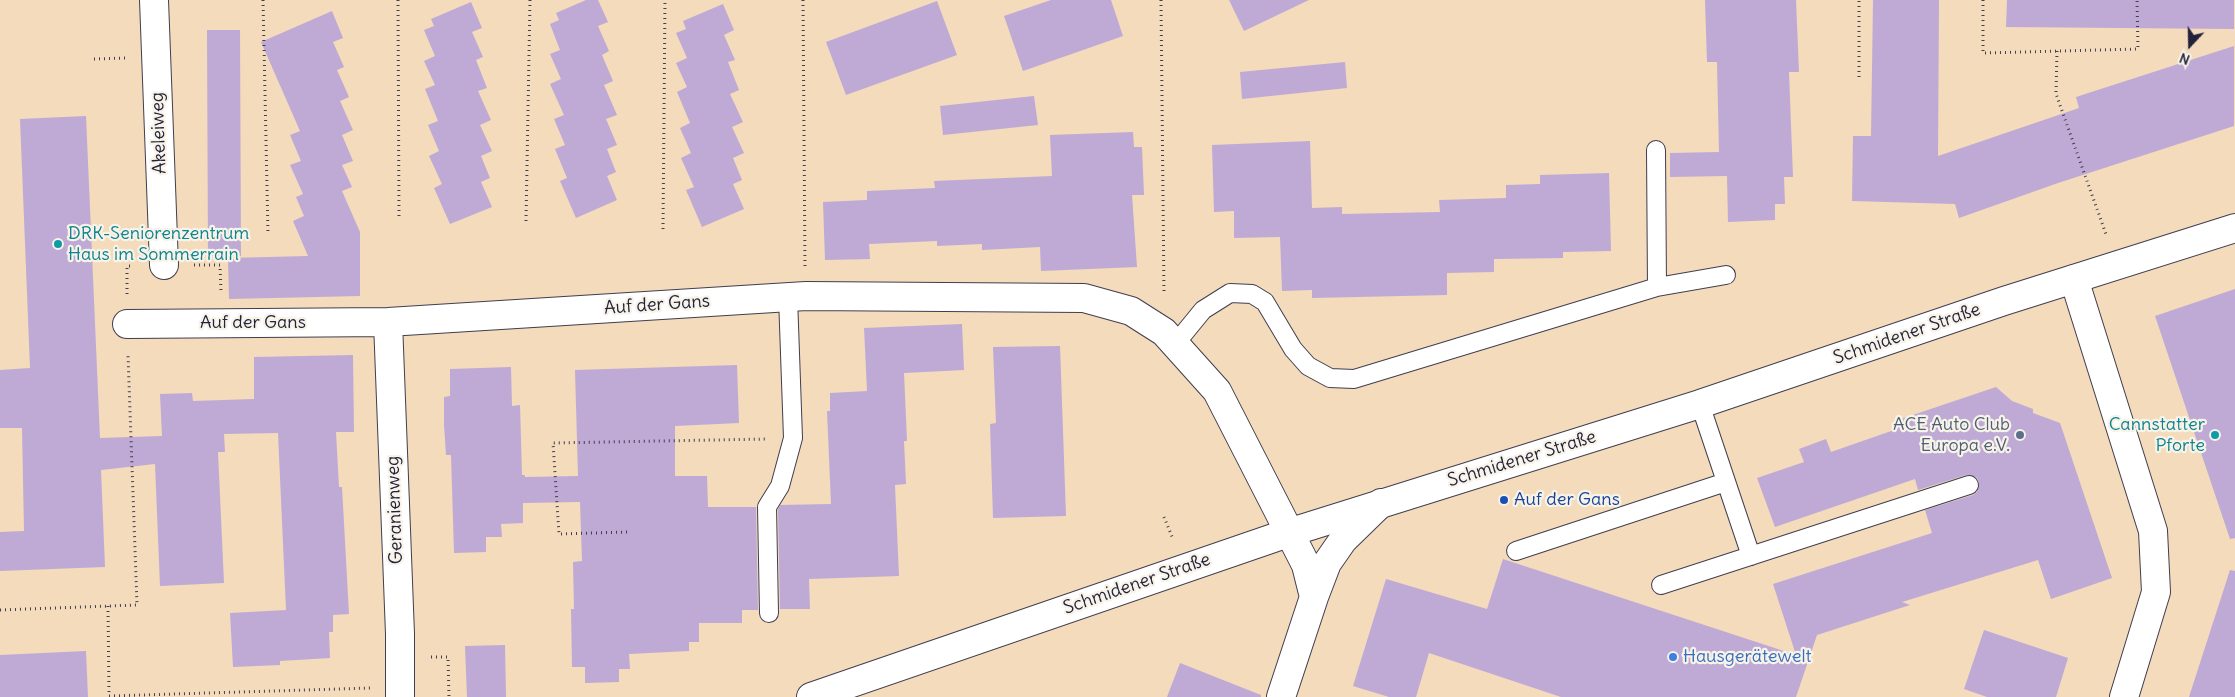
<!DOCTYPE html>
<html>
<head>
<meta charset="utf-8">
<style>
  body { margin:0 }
  #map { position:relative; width:2235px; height:697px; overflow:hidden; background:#f3dbbc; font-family:Delius,sans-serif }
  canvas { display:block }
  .north { position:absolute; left:2165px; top:20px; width:50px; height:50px; -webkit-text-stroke:4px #f7f3e8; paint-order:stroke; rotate:201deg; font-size:14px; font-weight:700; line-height:20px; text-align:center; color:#22223b }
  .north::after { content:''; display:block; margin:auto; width:18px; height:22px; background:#22223b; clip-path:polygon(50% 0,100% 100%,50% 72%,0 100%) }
</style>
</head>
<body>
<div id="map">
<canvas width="2235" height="697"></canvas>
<div class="north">N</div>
</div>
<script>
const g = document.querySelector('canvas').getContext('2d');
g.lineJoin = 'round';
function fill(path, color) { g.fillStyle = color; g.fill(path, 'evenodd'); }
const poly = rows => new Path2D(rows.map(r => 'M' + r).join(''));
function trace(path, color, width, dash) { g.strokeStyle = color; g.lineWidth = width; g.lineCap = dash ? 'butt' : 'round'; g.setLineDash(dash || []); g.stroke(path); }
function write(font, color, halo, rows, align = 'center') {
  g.font = font + ' Delius,sans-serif'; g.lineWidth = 4.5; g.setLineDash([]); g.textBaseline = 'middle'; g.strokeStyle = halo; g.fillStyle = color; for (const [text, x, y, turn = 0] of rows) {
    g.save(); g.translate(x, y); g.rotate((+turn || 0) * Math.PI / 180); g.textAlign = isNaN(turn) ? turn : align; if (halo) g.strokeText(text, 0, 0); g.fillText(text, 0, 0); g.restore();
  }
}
fill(poly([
  [586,0,598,0,608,22,598,26,609,51,602,55,613,81,604,85,617,115,606,119,617,145,607,149,616,172,607,176,617,200,576,218,560,181,567,178,555,149,565,145,554,119,564,115,550,84,561,79,550,54,560,50,550,24,559,20,556,13],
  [1051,0,1111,0,1123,36,1023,71,1004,16],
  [1229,0,1309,0,1244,31],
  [1705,0,1796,0,1799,72,1789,72,1793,177,1784,177,1785,204,1775,204,1775,220,1728,222,1727,176,1670,177,1670,153,1719,152,1717,62,1707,62],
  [1873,0,1939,0,1938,156,2079,108,2076,97,2234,46,2234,126,2058,183,1959,218,1955,204,1852,201,1853,136,1871,136],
  [2007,0,2234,0,2234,29,2006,27],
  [937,1,957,55,846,95,826,42],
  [471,2,482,28,472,32,483,57,476,60,487,88,478,91,491,120,480,125,492,151,481,156,490,178,481,182,492,207,450,224,434,188,442,184,429,156,439,151,428,125,438,121,425,89,435,85,424,61,435,56,424,30,434,26,431,19],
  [723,4,734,30,724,35,735,60,728,62,739,90,730,94,743,122,732,127,744,153,733,158,742,180,733,184,744,209,702,227,686,190,694,187,681,158,691,153,680,128,690,123,677,92,687,87,676,63,687,58,676,33,686,29,683,21],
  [332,11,343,38,333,42,344,67,337,70,349,97,340,101,353,130,342,135,353,161,342,165,352,187,342,191,360,232,360,296,229,299,228,258,308,256,293,221,304,216,296,197,303,194,290,165,301,161,290,135,300,131,261,42],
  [207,30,240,30,241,256,208,256],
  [1345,62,1347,88,1242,99,1240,72],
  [1034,96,1038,125,943,135,940,106],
  [86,116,100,438,162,436,160,394,192,393,193,401,254,399,254,357,353,355,354,432,336,432,339,487,342,487,349,614,333,615,333,632,329,632,330,658,280,661,280,665,233,667,230,613,286,610,278,433,224,434,225,452,218,452,224,583,160,586,155,464,101,470,105,567,0,571,0,532,24,531,22,428,0,428,0,370,30,368,20,119],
  [1133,132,1134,147,1142,147,1144,195,1132,195,1137,267,1041,271,1040,247,982,250,982,244,937,246,937,241,869,244,870,259,825,260,823,202,867,200,867,191,935,188,934,181,1052,176,1050,135],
  [1310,141,1312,208,1342,207,1342,214,1440,212,1439,200,1506,198,1506,185,1540,184,1540,175,1609,173,1611,251,1563,252,1563,258,1494,259,1494,272,1447,273,1447,295,1312,298,1312,290,1282,291,1280,237,1234,238,1234,211,1214,212,1212,145],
  [2235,289,2235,538,2230,539,2155,316],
  [962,324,964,370,904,373,907,441,904,441,906,484,895,485,899,576,809,579,810,609,780,609,778,510,780,505,831,504,827,411,830,411,830,393,867,391,864,328],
  [1060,346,1066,516,993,518,990,424,996,423,993,347],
  [737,365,739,423,675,426,675,476,707,476,708,507,756,507,758,610,742,610,742,623,699,623,699,642,689,642,689,651,629,654,630,669,619,669,619,682,585,683,585,667,572,667,571,609,574,609,573,562,582,561,580,502,523,503,523,523,501,524,502,537,486,537,486,552,454,553,451,455,446,455,444,424,444,397,450,396,450,369,511,367,512,406,520,405,522,475,525,475,525,477,578,476,575,370],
  [1996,387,2012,401,2033,409,2033,413,2060,423,2112,578,2051,599,2038,560,1902,602,1910,605,1817,635,1796,697,1561,697,1429,653,1416,697,1389,697,1353,686,1386,579,1487,609,1503,559,1796,655,1773,584,1932,533,1925,510,1973,495,1977,492,1979,482,1976,477,1966,475,1918,490,1915,479,1775,527,1757,478,1804,462,1799,449,1826,439,1831,452,1897,429,1895,421],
  [2230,570,2235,571,2235,697,2189,697],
  [1984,630,2068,658,2056,697,1987,697,1964,689],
  [505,645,506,697,467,697,465,646],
  [86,651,88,697,0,697,0,655],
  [1180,663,1261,695,1261,697,1167,697]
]), '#beaad5');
const service = poly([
  [1656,150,1657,287],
  [1176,343,1203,310,1230,293,1252,294,1265,302,1293,349,1308,366,1330,378,1354,379,1657,287,1726,275],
  [1700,404,1751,556],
  [1516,551,1726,482],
  [1661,585,1969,485],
  [769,613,767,507,780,486,793,438,788,297]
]);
const minor = poly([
  [154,0,164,265],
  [2074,279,2153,531,2156,592,2124,697],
  [388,322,400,634,400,697],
  [127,324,388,322,806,296,1084,298,1131,311,1164,332,1217,391,1306,565,1314,597,1281,697],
  [1314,597,1327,563,1343,540,1381,503]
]);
const secondary = poly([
  [811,697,1288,533,1700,404,2004,301,2235,228]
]);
trace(service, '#413e4e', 20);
trace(minor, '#413e4e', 30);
trace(secondary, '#413e4e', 30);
trace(poly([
  [263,0,268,234],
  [398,0,399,219],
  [803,0,805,267],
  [1161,0,1164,294],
  [1983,0,1983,53,2138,49,2137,0],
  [2057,51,2056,94,2107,237],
  [94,59,126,58],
  [1859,77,1859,0],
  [526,221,530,0],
  [663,229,665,0],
  [194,265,220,265,221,292],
  [127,294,127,266,133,266],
  [1164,517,1173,539],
  [627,532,559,534,553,443,767,439],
  [108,606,109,696],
  [0,610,137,605,128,355],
  [431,657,448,657,449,697],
  [109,696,371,688]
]), '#413e4e', 3, [1, 4]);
trace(service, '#fff', 18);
trace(minor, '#fff', 28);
trace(secondary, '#fff', 28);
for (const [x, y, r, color] of [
  [58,244,5,"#0f9aa8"],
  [2020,435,5,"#5c6f8a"],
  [2215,435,5,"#0f9aa8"],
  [1504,500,5,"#1a4fb4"],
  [1673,657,5,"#3f7fe0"]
]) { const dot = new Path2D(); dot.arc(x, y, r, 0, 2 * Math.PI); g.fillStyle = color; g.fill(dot); trace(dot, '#f7f3e8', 2); }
write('18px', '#22223b', '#f7f3e8', [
  ["Akeleiweg",159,133,-92],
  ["Auf der Gans",657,305,-4],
  ["Auf der Gans",253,323],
  ["Schmidener Straße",1907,334,-19],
  ["Schmidener Straße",1522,459,-17],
  ["Geranienweg",395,510,-92],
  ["Schmidener Straße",1137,584,-19]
]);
write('18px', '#0d838f', '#f7f3e8', [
  ["DRK-Seniorenzentrum",68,234],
  ["Haus im Sommerrain",68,255],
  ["Cannstatter",2205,425,"right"],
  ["Pforte",2205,446,"right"]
], 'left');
write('18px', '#4e5e75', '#f7f3e8', [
  ["ACE Auto Club",2010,425],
  ["Europa e.V.",2010,446]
], 'right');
write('18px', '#164399', '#f7f3e8', [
  ["Auf der Gans",1514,500]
], 'left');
write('18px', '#366cbe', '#f7f3e8', [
  ["Hausgerätewelt",1683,657]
], 'left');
</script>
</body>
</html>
